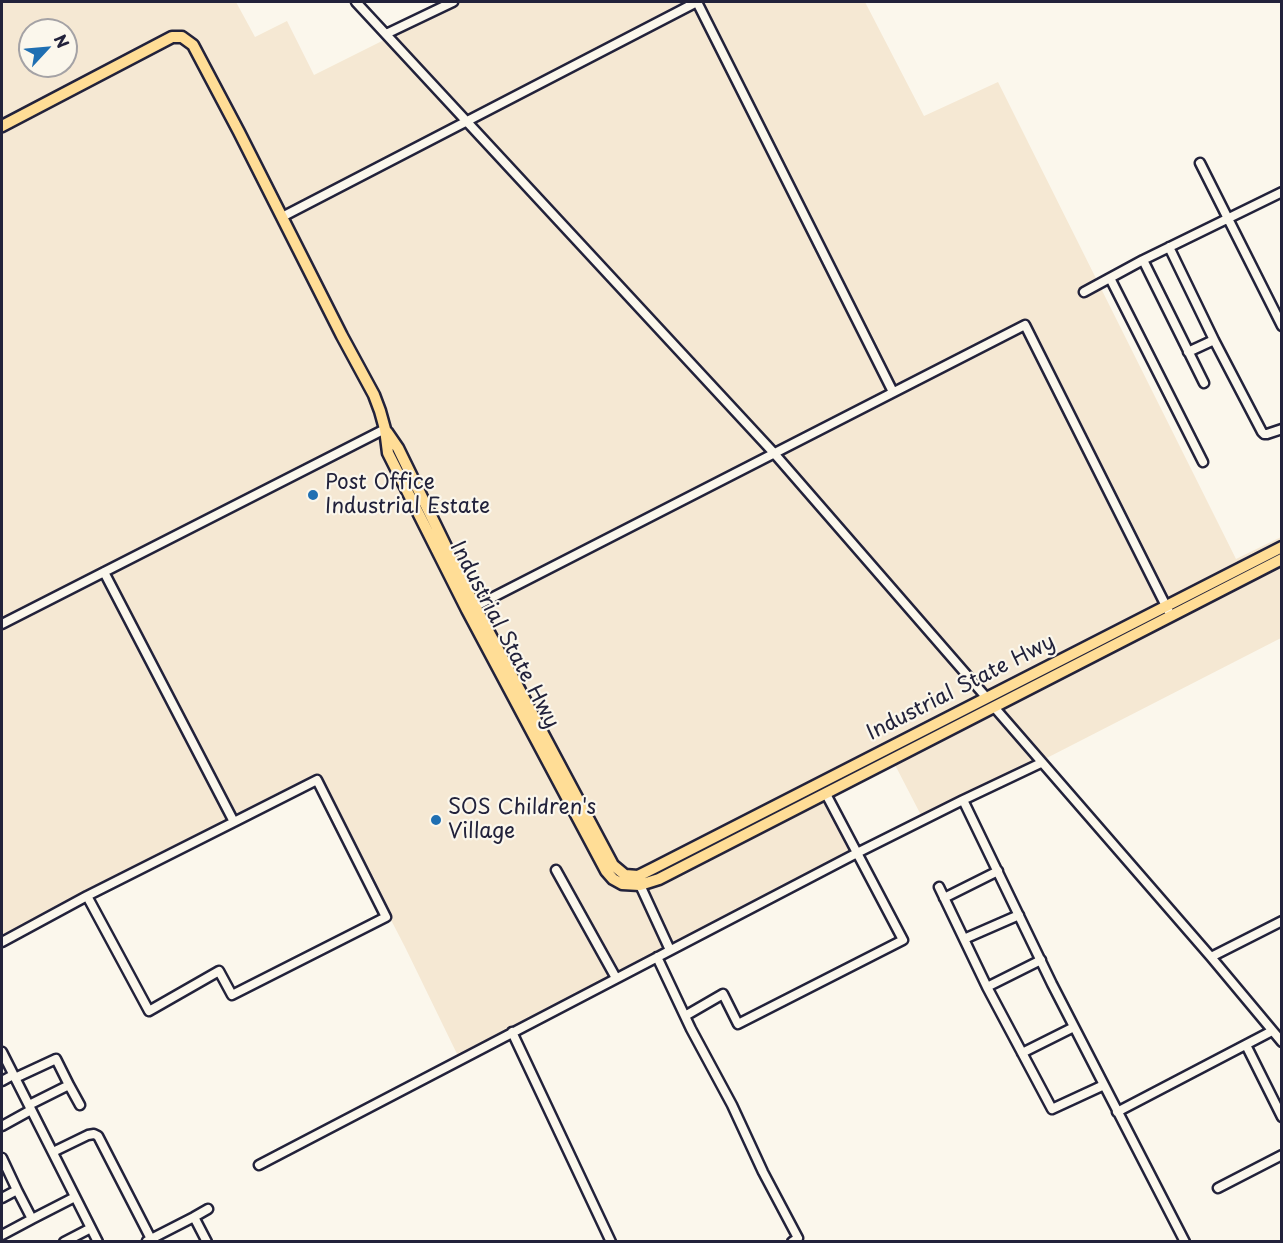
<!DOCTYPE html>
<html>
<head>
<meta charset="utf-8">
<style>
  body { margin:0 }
  #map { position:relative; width:1283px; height:1243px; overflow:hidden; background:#fbf7ec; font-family:"Playpen Sans",sans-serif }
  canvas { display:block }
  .frame { position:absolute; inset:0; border:3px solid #22223b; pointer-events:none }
  .north { position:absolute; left:18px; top:18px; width:60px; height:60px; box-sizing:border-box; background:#fbf7ec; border:2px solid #a4a2a5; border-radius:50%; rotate:64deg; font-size:16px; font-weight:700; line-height:24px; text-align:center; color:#22223b }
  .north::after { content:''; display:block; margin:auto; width:21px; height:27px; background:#1f6fb2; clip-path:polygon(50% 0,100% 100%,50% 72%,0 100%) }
</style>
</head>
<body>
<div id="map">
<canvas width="1283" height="1243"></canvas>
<div class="frame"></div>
<div class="north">N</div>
</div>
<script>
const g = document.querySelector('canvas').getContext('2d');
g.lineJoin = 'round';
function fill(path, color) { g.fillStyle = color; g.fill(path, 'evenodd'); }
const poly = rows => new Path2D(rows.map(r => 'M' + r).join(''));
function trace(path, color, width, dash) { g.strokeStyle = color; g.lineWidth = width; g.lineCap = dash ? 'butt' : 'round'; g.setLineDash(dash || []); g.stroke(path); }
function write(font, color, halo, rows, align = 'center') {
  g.font = font + ' "Playpen Sans",sans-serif'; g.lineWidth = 4.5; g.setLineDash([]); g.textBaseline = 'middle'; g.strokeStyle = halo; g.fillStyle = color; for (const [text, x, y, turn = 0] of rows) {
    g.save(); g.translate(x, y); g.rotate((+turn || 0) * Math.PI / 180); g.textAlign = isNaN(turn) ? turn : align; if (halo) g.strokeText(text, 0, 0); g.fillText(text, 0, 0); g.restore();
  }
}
fill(poly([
  [2,2,236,2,255,37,287,21,314,75,460,2,865,2,924,116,998,82,1236,559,1281,537,1281,638,1037,763,923,819,893,761,826,796,854,856,459,1058,405,947,320,783,2,943],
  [30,30,66,30,66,66,30,66]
]), '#f5e8d3');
const minor = poly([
  [356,2,773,452,986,697],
  [697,2,893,392],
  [386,34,453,2],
  [1200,163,1282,326],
  [282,217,697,2],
  [1169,247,1214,340,1262,432,1264,434,1267,434,1282,429],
  [1143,260,1204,383],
  [1110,278,1203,462],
  [1084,292,1143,260,1282,192],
  [1188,352,1214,340],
  [104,572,234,822,317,780,386,917,232,995,219,971,149,1011,87,896,234,822],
  [470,609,1025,325,1169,612],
  [2,624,385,429],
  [994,707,1211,957,1282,1042],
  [1041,763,963,800,1052,984,1185,1242],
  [556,870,616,978],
  [640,885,670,950],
  [939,887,987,987,1052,1109,1104,1085],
  [944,898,998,871],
  [964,939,1019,915],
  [2,942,87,896],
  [657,957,691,1029,732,1105,763,1172,798,1238,792,1242],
  [1211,957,1282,921],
  [987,987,1041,960],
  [685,1016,723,994,738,1024,903,940,826,794],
  [512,1032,611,1242],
  [1246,1045,1282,1117],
  [2,1052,98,1242],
  [1022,1053,1074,1027],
  [15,1078,56,1059,69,1085],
  [2,1081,13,1075],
  [29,1105,69,1085,80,1105],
  [1117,1112,1272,1031],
  [2,1126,31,1110],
  [53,1152,88,1135,94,1134,98,1136,151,1239],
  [2,1158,17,1190,2,1198],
  [259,1165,857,853,963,800],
  [1218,1188,1282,1155],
  [194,1217,208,1209],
  [32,1219,75,1197],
  [2,1235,32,1219,17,1190],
  [147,1241,194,1217,207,1242],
  [64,1242,91,1228]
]);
const major = poly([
  [2,126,172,37,182,37,193,45,239,132,342,336,374,395,380,411,385,429,388,453,467,610,606,871,613,879,622,884,640,885,659,879,1282,559],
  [387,432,398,448,475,606,613,865,625,875,638,876,654,868,1282,547]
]);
trace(minor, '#22223b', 13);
trace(major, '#22223b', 15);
trace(minor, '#fbf7ec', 8);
trace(major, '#ffdd96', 10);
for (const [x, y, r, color] of [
  [313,495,6,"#1f6fb2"],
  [436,820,6,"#1f6fb2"]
]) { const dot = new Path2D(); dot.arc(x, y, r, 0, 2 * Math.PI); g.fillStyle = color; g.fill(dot); trace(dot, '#fbf7ec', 2); }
write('21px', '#22223b', '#fbf7ec', [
  ["Post Office",325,483],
  ["Industrial Estate",325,507],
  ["SOS Children's",448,808],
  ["Village",448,832]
], 'left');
write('21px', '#22223b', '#fbf7ec', [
  ["Industrial State Hwy",504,635,62],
  ["Industrial State Hwy",961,688,-27]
]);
</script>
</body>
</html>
